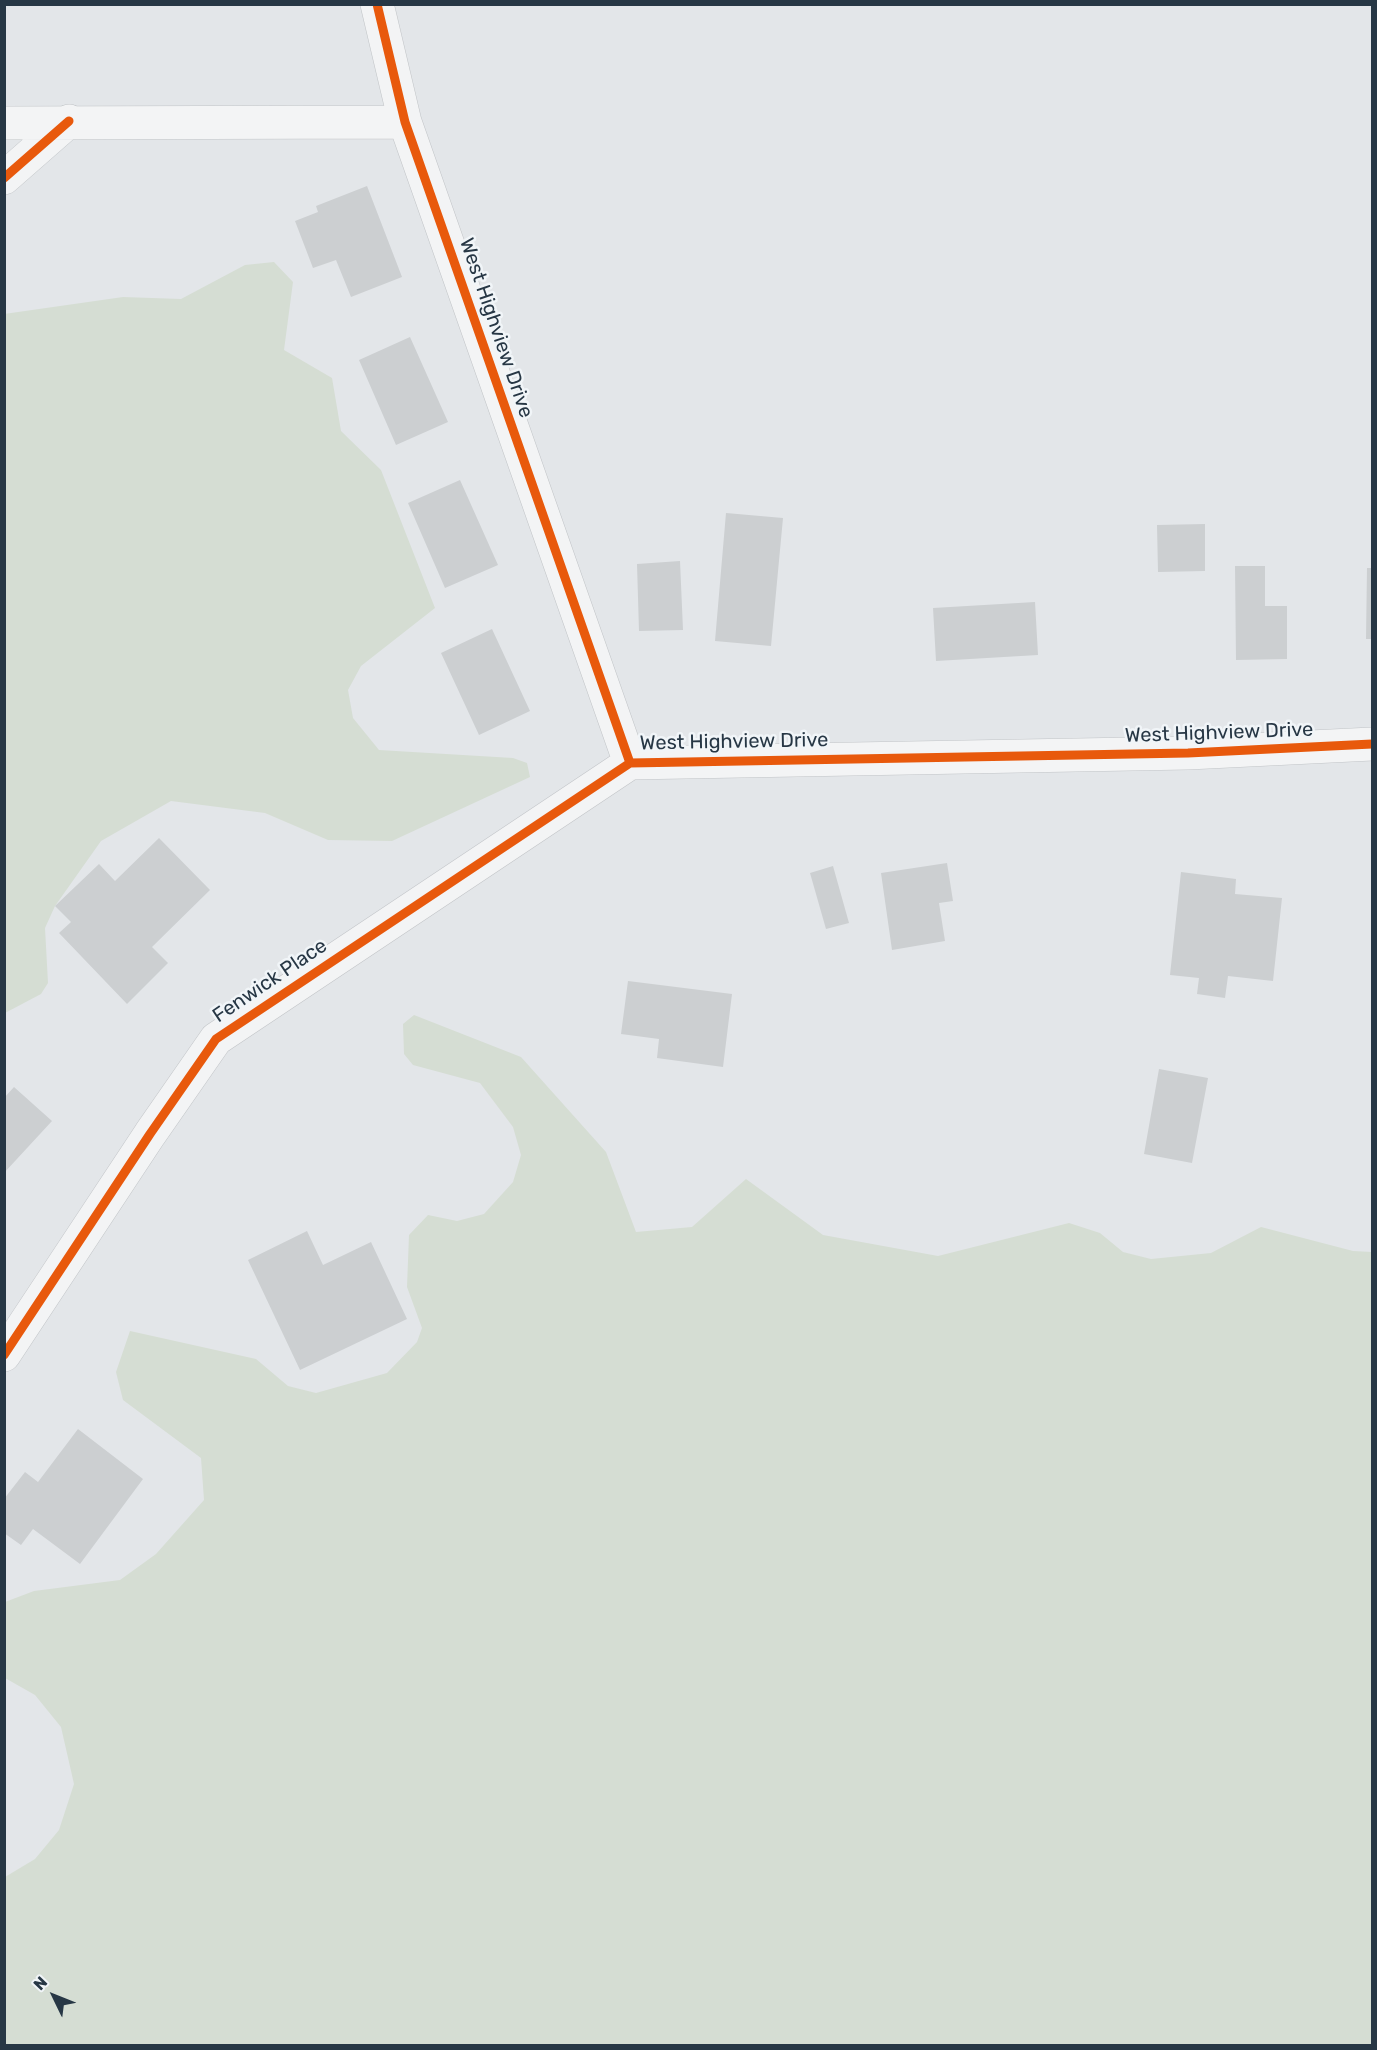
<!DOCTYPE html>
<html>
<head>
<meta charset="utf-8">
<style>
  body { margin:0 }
  #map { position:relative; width:1377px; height:2050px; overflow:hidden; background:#e3e6e9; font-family:Rubik,sans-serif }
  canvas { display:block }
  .frame { position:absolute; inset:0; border:6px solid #273745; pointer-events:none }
  .north { position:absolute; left:24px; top:1966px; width:60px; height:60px; -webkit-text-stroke:4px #f1f5f8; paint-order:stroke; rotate:313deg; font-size:16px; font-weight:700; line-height:24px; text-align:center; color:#273745 }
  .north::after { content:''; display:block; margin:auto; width:21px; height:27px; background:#273745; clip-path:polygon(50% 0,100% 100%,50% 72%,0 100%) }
</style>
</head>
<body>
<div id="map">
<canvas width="1377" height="2050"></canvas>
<div class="frame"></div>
<div class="north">N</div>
</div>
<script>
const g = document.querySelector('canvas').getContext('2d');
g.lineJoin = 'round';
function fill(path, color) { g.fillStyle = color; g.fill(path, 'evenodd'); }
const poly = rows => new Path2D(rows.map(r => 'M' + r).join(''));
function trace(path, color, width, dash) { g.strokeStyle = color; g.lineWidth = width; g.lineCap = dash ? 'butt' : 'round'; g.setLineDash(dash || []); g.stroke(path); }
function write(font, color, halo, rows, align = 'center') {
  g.font = font + ' Rubik,sans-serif'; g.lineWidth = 5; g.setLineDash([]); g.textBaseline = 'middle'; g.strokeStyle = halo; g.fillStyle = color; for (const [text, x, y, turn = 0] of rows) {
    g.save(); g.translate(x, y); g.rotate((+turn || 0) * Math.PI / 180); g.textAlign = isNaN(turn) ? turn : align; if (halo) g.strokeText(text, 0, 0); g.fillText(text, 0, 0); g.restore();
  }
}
fill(poly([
  [274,262,293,282,284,350,332,378,341,431,381,470,435,608,361,666,348,690,353,718,379,750,513,758,527,763,530,777,392,841,328,840,265,813,171,801,101,841,55,906,45,928,48,983,41,994,5,1013,4,314,123,297,181,299,245,265],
  [414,1015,521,1057,606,1152,636,1232,692,1227,746,1179,823,1235,938,1256,1069,1223,1100,1233,1123,1252,1151,1259,1211,1253,1261,1227,1353,1251,1372,1252,1372,2045,5,2045,5,1877,35,1859,59,1830,74,1784,61,1727,35,1695,5,1678,5,1602,34,1591,120,1580,156,1554,204,1500,201,1458,123,1400,116,1372,130,1331,256,1359,288,1386,316,1393,387,1373,417,1342,422,1328,407,1287,409,1235,428,1215,457,1221,484,1214,513,1182,521,1155,513,1127,480,1083,413,1065,404,1054,403,1024]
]), '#d5ddd3');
fill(poly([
  [367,186,402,277,351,297,336,260,313,268,295,221,318,212,316,206],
  [410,337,448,422,396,445,359,360],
  [460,480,498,565,445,588,408,503],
  [726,513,783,518,771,646,715,641],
  [1205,524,1205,571,1158,572,1157,525],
  [680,561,683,630,639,631,637,564],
  [1235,566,1265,566,1265,606,1287,606,1287,659,1236,660],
  [1367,568,1372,568,1372,639,1366,639],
  [1035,602,1038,655,936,661,933,608],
  [492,629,530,711,479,735,441,653],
  [159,838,210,890,152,947,168,963,127,1004,59,933,71,922,55,906,99,864,115,881],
  [947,863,953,901,939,903,945,941,892,950,881,873],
  [833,866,849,923,826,929,810,873],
  [1181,872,1236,879,1235,894,1282,898,1273,981,1228,976,1225,998,1197,994,1199,978,1170,975],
  [628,981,732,994,723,1067,657,1058,659,1039,621,1034],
  [1159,1069,1208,1078,1192,1163,1144,1154],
  [14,1087,52,1121,4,1173,4,1098],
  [307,1231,323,1265,371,1242,407,1319,300,1370,248,1260],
  [78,1429,143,1479,80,1564,33,1529,21,1545,4,1533,4,1499,25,1472,38,1482]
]), '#cccfd1');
const minor = poly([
  [377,4,405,122,630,763,1188,753,1372,744],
  [4,123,405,122],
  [4,178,69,121],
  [4,1355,150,1134,216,1039,630,763]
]);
trace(minor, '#c1c4c7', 34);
trace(minor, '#f3f4f5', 33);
trace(poly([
  [377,4,405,122,630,763,1188,753,1372,744],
  [4,178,69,121],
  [4,1355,150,1134,216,1039,630,763]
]), '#e8590c', 9);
write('20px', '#273745', '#f1f5f8', [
  ["West Highview Drive",496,328,71],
  ["West Highview Drive",1219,733,-2],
  ["West Highview Drive",734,742,-1],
  ["Fenwick Place",270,981,-34]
]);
</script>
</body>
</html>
